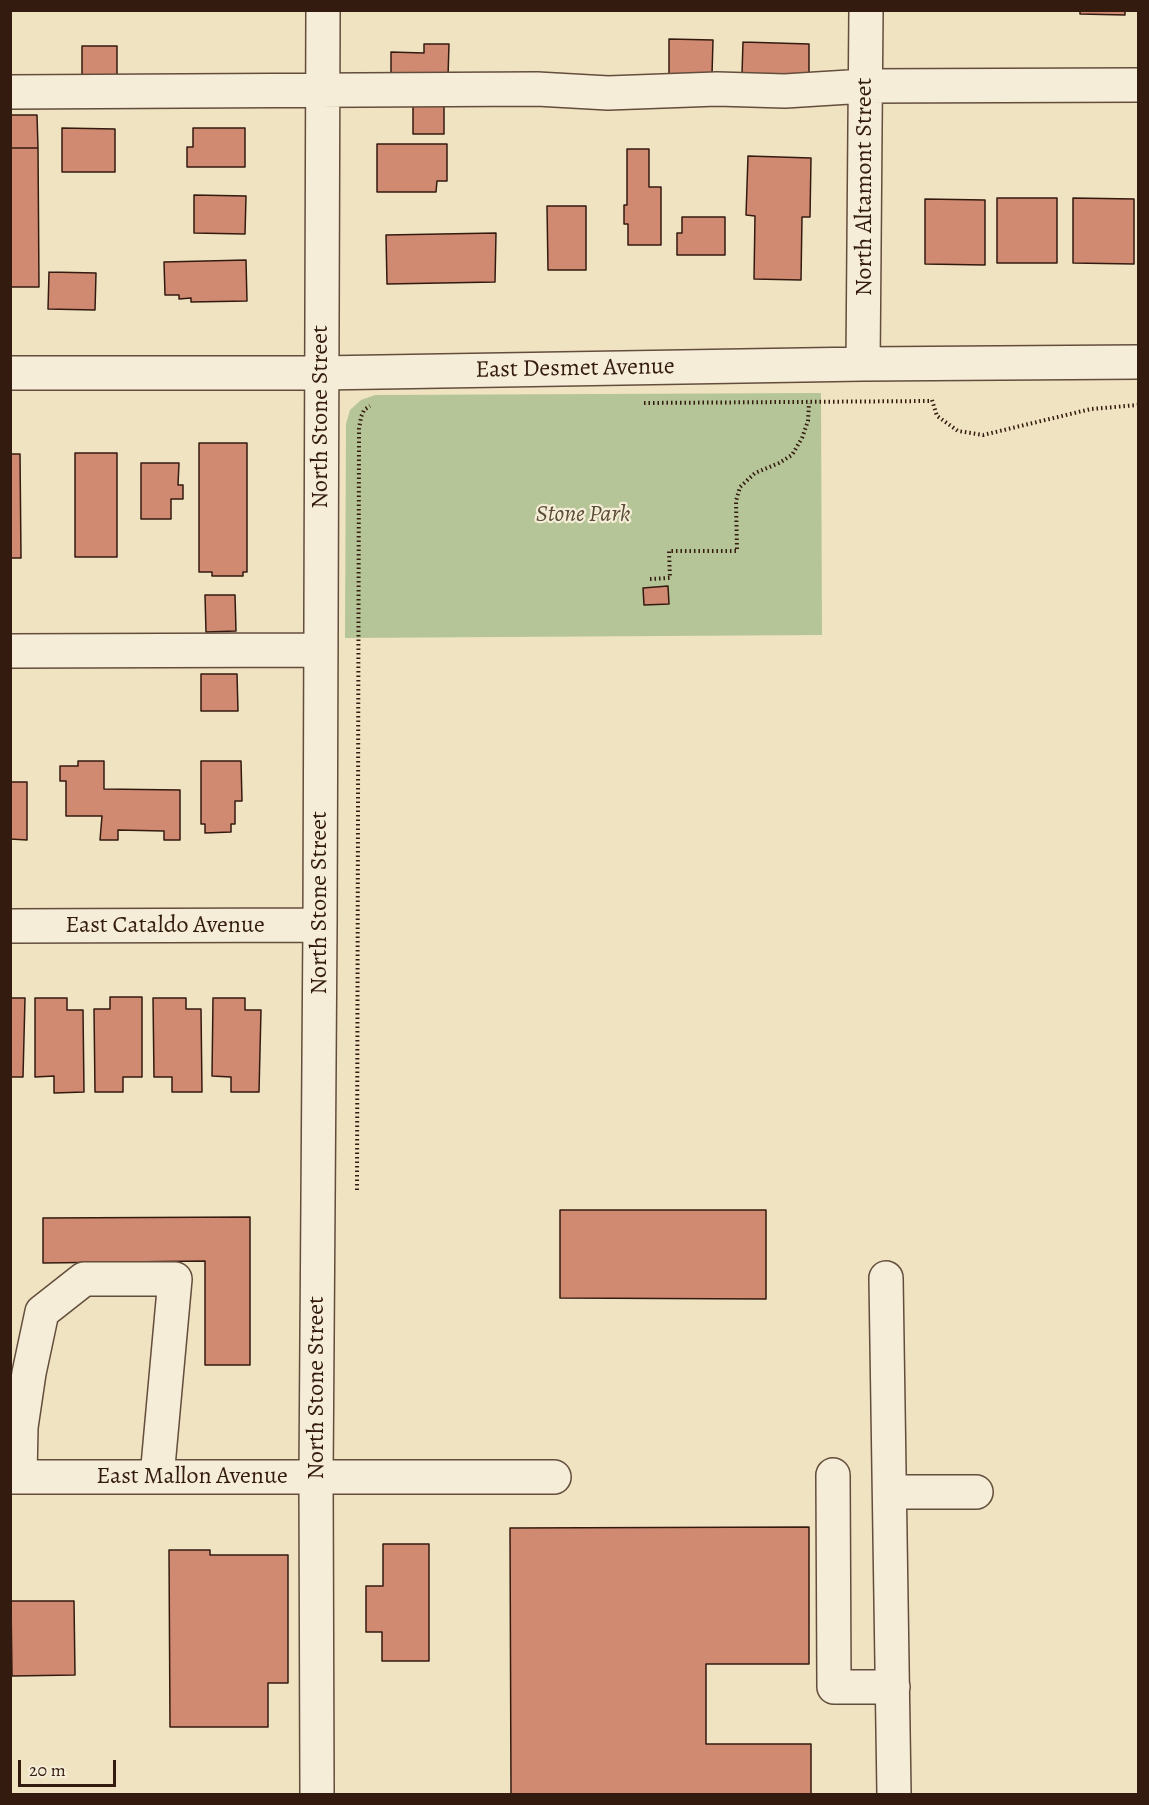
<!DOCTYPE html>
<html>
<head>
<meta charset="utf-8">
<style>
  body { margin:0 }
  #map { position:relative; width:1149px; height:1805px; overflow:hidden; background:#f0e3c1; font-family:Alegreya,serif }
  canvas { display:block }
  .frame { position:absolute; inset:0; border:12px solid #341b10; pointer-events:none }
  .scale { position:absolute; left:18px; top:1760px; width:98px; height:27px; box-sizing:border-box; border:3px solid #341b10; border-top:0; padding-left:8px; font-size:18px; line-height:21px; white-space:nowrap; color:#341b10; -webkit-text-stroke:4px #f5edd7; paint-order:stroke }
</style>
</head>
<body>
<div id="map">
<canvas width="1149" height="1805"></canvas>
<div class="frame"></div>
<div class="scale">20 m</div>
</div>
<script>
const g = document.querySelector('canvas').getContext('2d');
g.lineJoin = 'round';
function fill(path, color) { g.fillStyle = color; g.fill(path, 'evenodd'); }
const poly = rows => new Path2D(rows.map(r => 'M' + r).join(''));
function trace(path, color, width, dash) { g.strokeStyle = color; g.lineWidth = width; g.lineCap = dash ? 'butt' : 'round'; g.setLineDash(dash || []); g.stroke(path); }
function write(font, color, halo, rows, align = 'center') {
  g.font = font + ' Alegreya,serif'; g.lineWidth = 4.5; g.setLineDash([]); g.textBaseline = 'middle'; g.strokeStyle = halo; g.fillStyle = color; for (const [text, x, y, turn = 0] of rows) {
    g.save(); g.translate(x, y); g.rotate((+turn || 0) * Math.PI / 180); g.textAlign = isNaN(turn) ? turn : align; if (halo) g.strokeText(text, 0, 0); g.fillText(text, 0, 0); g.restore();
  }
}
fill(poly([
  [821,393,822,635,345,638,346,424,350,410,361,400,375,395]
]), '#b5c597');
const building = poly([
  [1080,10,1125,10,1125,15,1080,14,1080,10],
  [669,39,713,40,712,75,669,74,669,39],
  [743,42,809,44,809,75,742,74,743,42],
  [424,44,449,44,448,77,391,77,391,52,424,53,424,44],
  [82,46,117,46,117,78,82,78,82,46],
  [413,102,444,102,444,134,413,134,413,102],
  [10,115,37,115,38,148,10,148,10,115],
  [62,128,115,129,115,172,62,172,62,128],
  [193,128,245,128,245,167,187,167,187,147,193,147,193,128],
  [377,144,447,144,447,181,437,181,436,192,377,192,377,144],
  [10,148,38,148,39,287,10,287,10,148],
  [627,149,649,149,649,187,661,187,661,245,628,245,628,224,624,224,624,205,627,205,627,149],
  [748,156,811,158,810,217,802,217,801,280,754,279,755,216,746,215,748,156],
  [194,195,246,196,245,234,194,233,194,195],
  [997,198,1057,198,1057,263,997,263,997,198],
  [1073,198,1134,199,1134,264,1073,263,1073,198],
  [925,199,985,200,985,265,925,264,925,199],
  [547,206,586,206,586,270,548,270,547,206],
  [682,217,725,217,725,255,677,255,677,233,682,233,682,217],
  [496,233,495,282,387,284,386,235,496,233],
  [246,260,247,301,191,302,191,298,179,299,179,295,165,295,164,262,246,260],
  [49,272,96,273,95,310,48,309,49,272],
  [199,443,247,443,247,572,243,572,243,576,212,576,212,572,199,572,199,443],
  [75,453,117,453,117,557,75,557,75,453],
  [10,454,20,454,21,558,10,558,10,454],
  [141,463,179,463,178,485,183,485,183,499,171,499,171,519,141,519,141,463],
  [668,586,669,604,644,605,643,588,668,586],
  [205,595,235,595,236,631,206,632,205,595],
  [201,674,237,674,238,711,201,711,201,674],
  [78,761,104,761,104,789,180,790,180,840,164,840,164,831,118,830,118,840,100,840,102,816,66,816,66,781,60,781,60,766,78,766,78,761],
  [201,761,241,761,242,801,235,801,235,824,231,824,231,832,205,833,205,824,201,824,201,761],
  [10,782,27,782,27,840,10,839,10,782],
  [110,997,142,997,142,1077,123,1077,123,1092,95,1092,94,1009,110,1009,110,997],
  [10,998,25,998,23,1077,10,1077,10,998],
  [35,998,67,998,67,1010,83,1010,84,1092,54,1093,54,1076,35,1077,35,998],
  [153,998,186,998,186,1009,201,1009,202,1092,172,1092,172,1077,154,1077,153,998],
  [213,998,245,998,245,1010,261,1010,259,1092,231,1092,231,1077,212,1076,213,998],
  [560,1210,766,1210,766,1299,560,1298,560,1210],
  [250,1217,250,1365,205,1365,205,1261,43,1263,43,1218,250,1217],
  [809,1527,809,1664,706,1664,706,1744,811,1744,811,1794,511,1794,510,1528,809,1527],
  [383,1544,429,1544,429,1661,382,1661,382,1632,366,1632,366,1586,383,1586,383,1544],
  [169,1550,210,1550,210,1555,288,1555,288,1683,268,1683,268,1727,170,1727,169,1550],
  [11,1601,74,1601,75,1675,12,1676,11,1601]
]);
fill(building, '#d18a72');
trace(building, '#341b10', 1.5);
const minor = poly([
  [10,92,537,89,608,93,717,89,785,91,865,86,1138,85],
  [863,364,866,10],
  [10,373,321,373,863,364,1138,362],
  [10,651,321,650],
  [10,926,320,925],
  [886,1278,894,1794],
  [833,1475,834,1687,893,1687],
  [10,1477,554,1477],
  [20,1477,21,1427,29,1373,42,1312,84,1279,175,1279,157,1477],
  [890,1492,976,1492],
  [317,1794,316,1476,320,925,323,10]
]);
trace(minor, '#634d3c', 36);
trace(poly([
  [932,400,937,416,958,431,983,435,1091,409,1138,405],
  [644,403,932,401],
  [650,579,670,578,669,551,737,551,736,501,740,487,755,473,779,463,792,455,802,438,808,421,809,403],
  [357,1190,359,429,361,417,364,410,370,406]
]), '#341b10', 4, [1.5, 3]);
trace(minor, '#f5edd7', 33);
write('24px', '#341b10', '#f5edd7', [
  ["North Altamont Street",865,187,-90],
  ["East Desmet Avenue",575,369,-1],
  ["North Stone Street",321,417,-90],
  ["North Stone Street",320,903,-90],
  ["East Cataldo Avenue",165,926],
  ["North Stone Street",317,1388,-90],
  ["East Mallon Avenue",192,1477]
]);
write('italic 24px', '#5b4e38', '#f5edd7', [
  ["Stone Park",583,515]
]);
</script>
</body>
</html>
